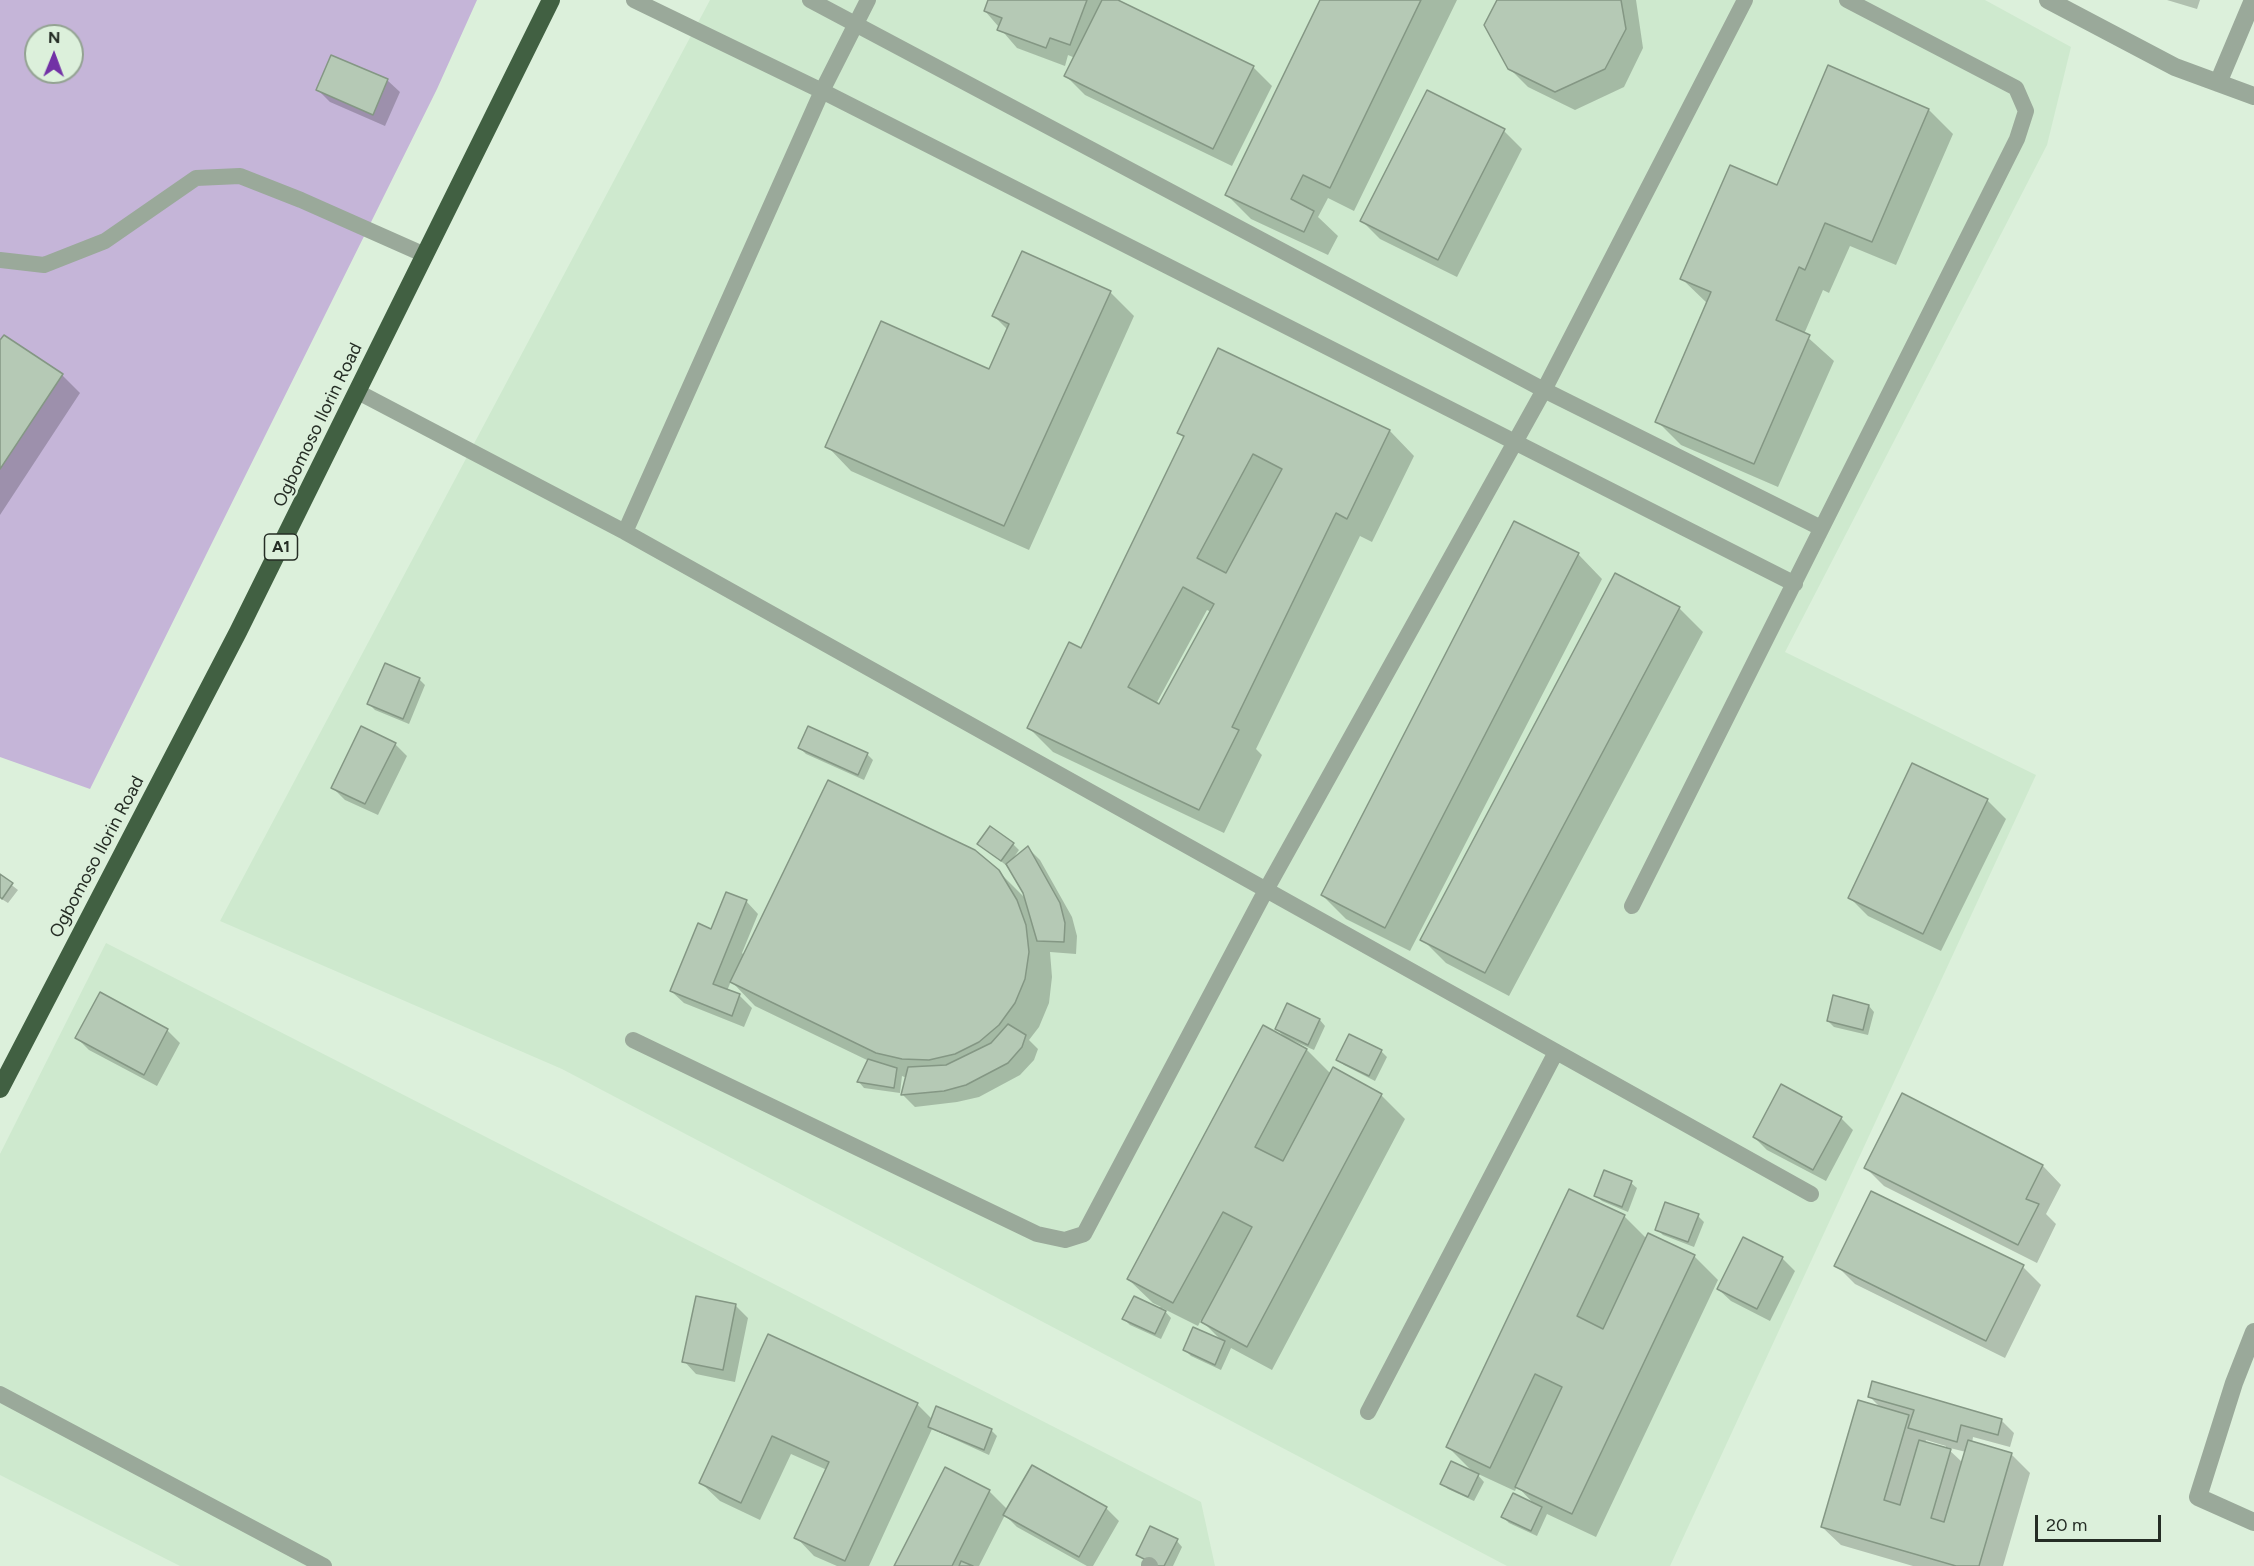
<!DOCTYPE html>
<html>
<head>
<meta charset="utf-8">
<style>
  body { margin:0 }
  #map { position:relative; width:2254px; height:1566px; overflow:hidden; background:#dcf0db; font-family:Figtree,sans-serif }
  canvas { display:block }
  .north { position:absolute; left:24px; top:24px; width:60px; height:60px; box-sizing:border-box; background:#dcf0db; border:2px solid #93a292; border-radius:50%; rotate:1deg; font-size:16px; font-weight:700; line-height:24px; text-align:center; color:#252d25 }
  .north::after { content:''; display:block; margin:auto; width:21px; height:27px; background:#7231a6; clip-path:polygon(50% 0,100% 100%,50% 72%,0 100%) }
  .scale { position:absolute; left:2035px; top:1515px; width:126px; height:27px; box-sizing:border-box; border:3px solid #252d25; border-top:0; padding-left:8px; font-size:18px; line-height:21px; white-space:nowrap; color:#252d25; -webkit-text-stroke:4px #dcf0db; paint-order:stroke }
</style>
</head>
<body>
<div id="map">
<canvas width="2254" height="1566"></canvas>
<div class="north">N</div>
<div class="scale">20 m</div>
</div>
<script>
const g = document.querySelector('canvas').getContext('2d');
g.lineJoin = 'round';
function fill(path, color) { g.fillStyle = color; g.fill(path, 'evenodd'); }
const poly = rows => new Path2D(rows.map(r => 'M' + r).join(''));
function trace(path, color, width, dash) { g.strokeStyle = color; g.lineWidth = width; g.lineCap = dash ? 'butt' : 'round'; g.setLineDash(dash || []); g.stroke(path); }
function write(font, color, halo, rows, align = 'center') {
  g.font = font + ' Figtree,sans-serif'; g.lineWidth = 4.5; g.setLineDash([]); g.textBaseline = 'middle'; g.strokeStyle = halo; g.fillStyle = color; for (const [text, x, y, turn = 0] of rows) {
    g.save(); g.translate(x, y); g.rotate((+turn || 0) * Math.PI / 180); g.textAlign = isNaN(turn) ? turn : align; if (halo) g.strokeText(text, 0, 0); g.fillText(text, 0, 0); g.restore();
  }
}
fill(poly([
  [710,0,1985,0,2071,47,2047,145,1785,652,2036,775,1670,1566,1507,1566,562,1069,220,921],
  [106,943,1201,1502,1215,1566,180,1566,0,1475,0,1154]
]), '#cee9ce');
fill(poly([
  [0,0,477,0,437,89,90,789,0,757],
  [36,36,72,36,72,72,36,72]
]), '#c5b5d8');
fill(poly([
  [989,0,1115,0,1253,67,1272,86,1232,166,1085,95,1066,76,1075,58,1068,55,1065,66,1017,48,985,11],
  [1322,0,1457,0,1354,211,1328,198,1318,217,1338,236,1328,255,1251,219,1227,195],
  [1498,0,1636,0,1643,48,1624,87,1575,110,1528,87,1509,68],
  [2167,0,2200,0,2197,9],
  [1829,67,1929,110,1953,134,1896,265,1850,246,1829,293,1823,290,1804,334,1834,361,1778,487,1681,445,1657,421,1708,304,1682,279,1778,187],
  [387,80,400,92,385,126,330,102,318,90],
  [1504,131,1522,149,1457,277,1380,239,1362,221],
  [1110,292,1134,316,1029,550,851,471,827,446,990,371,1008,330,994,316],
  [0,343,62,375,80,393,0,515],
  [1219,350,1390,431,1414,456,1372,542,1360,536,1256,749,1262,755,1224,833,1053,752,1029,728,1082,650,1184,438,1179,432],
  [1207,610,1211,612,1159,706,1156,704],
  [1578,554,1602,579,1410,951,1346,919,1322,895],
  [1679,608,1703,632,1509,996,1446,963,1422,939],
  [419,679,425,685,409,724,375,710,369,704],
  [395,744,407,756,378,815,345,800,332,787],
  [800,748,867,754,873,760,864,780,806,754],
  [1987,800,2006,819,1941,951,1868,916,1849,897],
  [979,844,1013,844,1019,850,1012,860,1028,848,1040,860,1072,917,1077,936,1076,954,1050,952,1052,977,1049,1003,1039,1027,1029,1040,1038,1049,1034,1060,1020,1075,979,1097,957,1102,915,1107,903,1095,907,1078,902,1076,900,1093,864,1088,859,1082,869,1061,755,1006,731,981,727,991,740,996,752,1008,744,1027,684,1003,671,991,712,931,746,901,758,914,742,953,744,955,998,871,1027,900,1007,866],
  [0,876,18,890,8,903,0,898],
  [100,994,167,1030,180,1043,157,1086,89,1050,77,1038],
  [1869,1006,1874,1012,1868,1035,1834,1027,1828,1021],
  [1320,1020,1325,1026,1314,1050,1285,1037,1276,1029],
  [1263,1027,1307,1050,1331,1074,1333,1070,1381,1095,1405,1119,1272,1370,1231,1348,1221,1370,1191,1356,1185,1350,1222,1341,1201,1320,1198,1326,1162,1308,1171,1318,1161,1339,1130,1325,1124,1319,1161,1307,1153,1303,1128,1279],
  [1381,1051,1387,1057,1375,1081,1344,1065,1338,1060],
  [1902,1095,2043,1166,2061,1185,2046,1214,2056,1224,2037,1263,1884,1186,1866,1168],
  [1841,1118,1853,1130,1826,1181,1767,1150,1754,1137],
  [1631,1183,1637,1188,1628,1212,1602,1201,1596,1196],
  [1624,1216,1647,1239,1694,1256,1718,1280,1596,1537,1547,1514,1537,1536,1509,1523,1503,1517,1535,1505,1517,1486,1515,1491,1476,1473,1484,1482,1474,1501,1448,1489,1442,1483,1474,1473,1448,1447],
  [1698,1216,1704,1222,1694,1247,1663,1235,1657,1229],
  [1782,1258,1795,1271,1770,1321,1731,1301,1718,1289],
  [1836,1265,2023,1267,2041,1285,2005,1358,1855,1284],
  [736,1306,748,1318,735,1382,696,1374,684,1361],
  [768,1336,917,1404,932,1419,991,1430,997,1436,989,1455,932,1429,869,1566,837,1566,814,1556,796,1537,827,1470,791,1454,760,1520,720,1501,701,1483],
  [1870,1397,2001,1420,2014,1433,2010,1447,1973,1437,1972,1443,2011,1454,2030,1473,2003,1566,1913,1566,1841,1545,1822,1527,1882,1409],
  [1926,1440,1946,1446,1945,1449,1925,1444],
  [1946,1447,1966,1452,1963,1463],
  [1032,1467,1106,1508,1119,1521,1093,1566,1087,1566,1017,1527,1005,1515,979,1566,896,1566,946,1469,990,1492,1008,1510],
  [1177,1541,1182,1547,1173,1566,1154,1566,1137,1555]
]), '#0003');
const building = poly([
  [988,0,1087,0,1070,45,1050,38,1046,48,997,30,1002,18,984,11,988,0],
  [1102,0,1118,0,1254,66,1213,149,1064,76,1102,0],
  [1320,0,1421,0,1330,188,1303,175,1291,199,1314,211,1304,232,1225,195,1320,0],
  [1497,0,1621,0,1626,29,1605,69,1555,92,1508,69,1484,25,1497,0],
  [331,55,388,79,373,115,316,90,331,55],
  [1828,65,1929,109,1872,242,1825,223,1805,270,1799,267,1776,320,1810,335,1754,464,1655,422,1711,292,1680,279,1730,165,1777,185,1828,65],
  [1427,90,1505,129,1438,260,1360,221,1427,90],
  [1022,251,1111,291,1004,526,825,447,881,321,989,369,1009,324,992,316,1022,251],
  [4,335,63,374,0,469,0,340,4,335],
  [1218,348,1390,430,1347,519,1336,513,1232,727,1239,730,1199,810,1027,728,1069,642,1081,648,1184,436,1177,433,1218,348],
  [1253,454,1282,469,1226,573,1197,558,1253,454],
  [1183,587,1214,604,1159,704,1128,687,1183,587],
  [1514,521,1579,553,1385,928,1321,895,1514,521],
  [1615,573,1680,607,1485,973,1420,940,1615,573],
  [385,663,420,678,403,719,367,704,385,663],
  [361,726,396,743,365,804,331,788,361,726],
  [808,726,868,753,858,775,798,748,808,726],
  [1912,763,1988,799,1923,934,1848,898,1912,763],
  [828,780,975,850,999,870,1017,900,1026,925,1029,952,1025,979,1015,1003,999,1025,979,1042,955,1054,929,1060,902,1059,876,1053,730,982,828,780],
  [990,826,1014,843,1001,861,977,844,990,826],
  [1028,846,1060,903,1065,923,1064,942,1037,941,1023,893,1006,864,1028,846],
  [0,874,13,883,2,899,0,897,0,874],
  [726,892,747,900,713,984,740,994,732,1016,670,991,698,923,711,929,726,892],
  [100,992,168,1029,144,1075,75,1038,100,992],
  [1833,995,1869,1005,1863,1030,1827,1021,1833,995],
  [1287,1003,1320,1019,1308,1045,1275,1029,1287,1003],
  [1008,1024,1026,1035,1022,1047,1008,1063,966,1085,944,1091,901,1095,908,1067,946,1065,991,1043,1008,1024],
  [1263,1025,1307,1049,1255,1147,1283,1161,1333,1067,1382,1094,1247,1347,1201,1322,1252,1227,1223,1212,1173,1303,1127,1279,1263,1025],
  [1349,1034,1382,1050,1369,1076,1336,1060,1349,1034],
  [868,1059,897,1068,894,1088,857,1082,868,1059],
  [1781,1084,1842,1117,1813,1170,1753,1137,1781,1084],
  [1902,1093,2043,1165,2026,1199,2039,1204,2018,1245,1864,1168,1902,1093],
  [1604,1170,1632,1181,1622,1207,1594,1196,1604,1170],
  [1569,1189,1625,1215,1577,1316,1603,1329,1648,1233,1695,1255,1572,1514,1515,1487,1562,1387,1535,1374,1490,1468,1446,1447,1569,1189],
  [1871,1191,2024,1265,1986,1341,1834,1266,1871,1191],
  [1665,1202,1699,1214,1688,1242,1655,1230,1665,1202],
  [1743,1237,1783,1257,1757,1309,1717,1289,1743,1237],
  [696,1296,736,1304,723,1370,682,1362,696,1296],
  [1134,1296,1166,1311,1155,1334,1122,1319,1134,1296],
  [1193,1327,1225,1341,1215,1365,1183,1350,1193,1327],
  [768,1334,918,1403,845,1561,794,1538,829,1462,772,1436,741,1503,699,1483,768,1334],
  [1872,1381,2002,1419,1998,1435,1961,1425,1957,1442,1908,1428,1914,1410,1868,1397,1872,1381],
  [1858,1400,1909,1415,1884,1500,1900,1505,1919,1440,1951,1449,1931,1518,1944,1522,1968,1440,2012,1453,1979,1566,1956,1566,1821,1527,1858,1400],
  [936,1406,992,1429,984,1450,928,1427,936,1406],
  [1451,1461,1479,1474,1468,1497,1440,1484,1451,1461],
  [1032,1465,1107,1507,1079,1557,1003,1515,1032,1465],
  [945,1467,990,1490,952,1566,894,1566,945,1467],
  [1513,1493,1542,1507,1531,1531,1501,1517,1513,1493],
  [1150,1526,1178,1539,1164,1566,1158,1566,1136,1555,1150,1526],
  [961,1561,973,1566,959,1566,961,1561]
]);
fill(building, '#b5c9b5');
trace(building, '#849784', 1.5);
trace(poly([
  [634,0,822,91,1795,584],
  [810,0,1544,390,1821,528],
  [0,260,44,265,105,241,196,178,240,176,301,200,425,255],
  [358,392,625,532,1811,1194],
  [625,532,822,91,868,0],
  [1632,906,2017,139,2026,111,2016,88,1847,0],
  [633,1040,1037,1234,1065,1240,1084,1234,1266,890,1544,390,1745,0],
  [0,1394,324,1566],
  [1368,1412,1556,1052],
  [1149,1565,1150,1566]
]), '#9aa99a', 16);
trace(poly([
  [2048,0,2175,67,2254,96],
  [2218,83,2253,0],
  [2254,1332,2234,1383,2198,1497,2254,1522]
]), '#9aa99a', 18);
trace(poly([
  [0,1089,238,632,551,0]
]), '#416042', 18);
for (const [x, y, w] of [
  [281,547,33]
]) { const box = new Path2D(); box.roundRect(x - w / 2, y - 13, w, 26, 4.5); g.fillStyle = '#dcf0db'; g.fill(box); trace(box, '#252d25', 1.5); }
write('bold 16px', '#252d25', null, [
  ["A1",281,547]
]);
write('18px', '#252d25', '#dcf0db', [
  ["Ogbomoso Ilorin Road",318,425,-64],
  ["Ogbomoso Ilorin Road",97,857,-62]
]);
</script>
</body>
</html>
